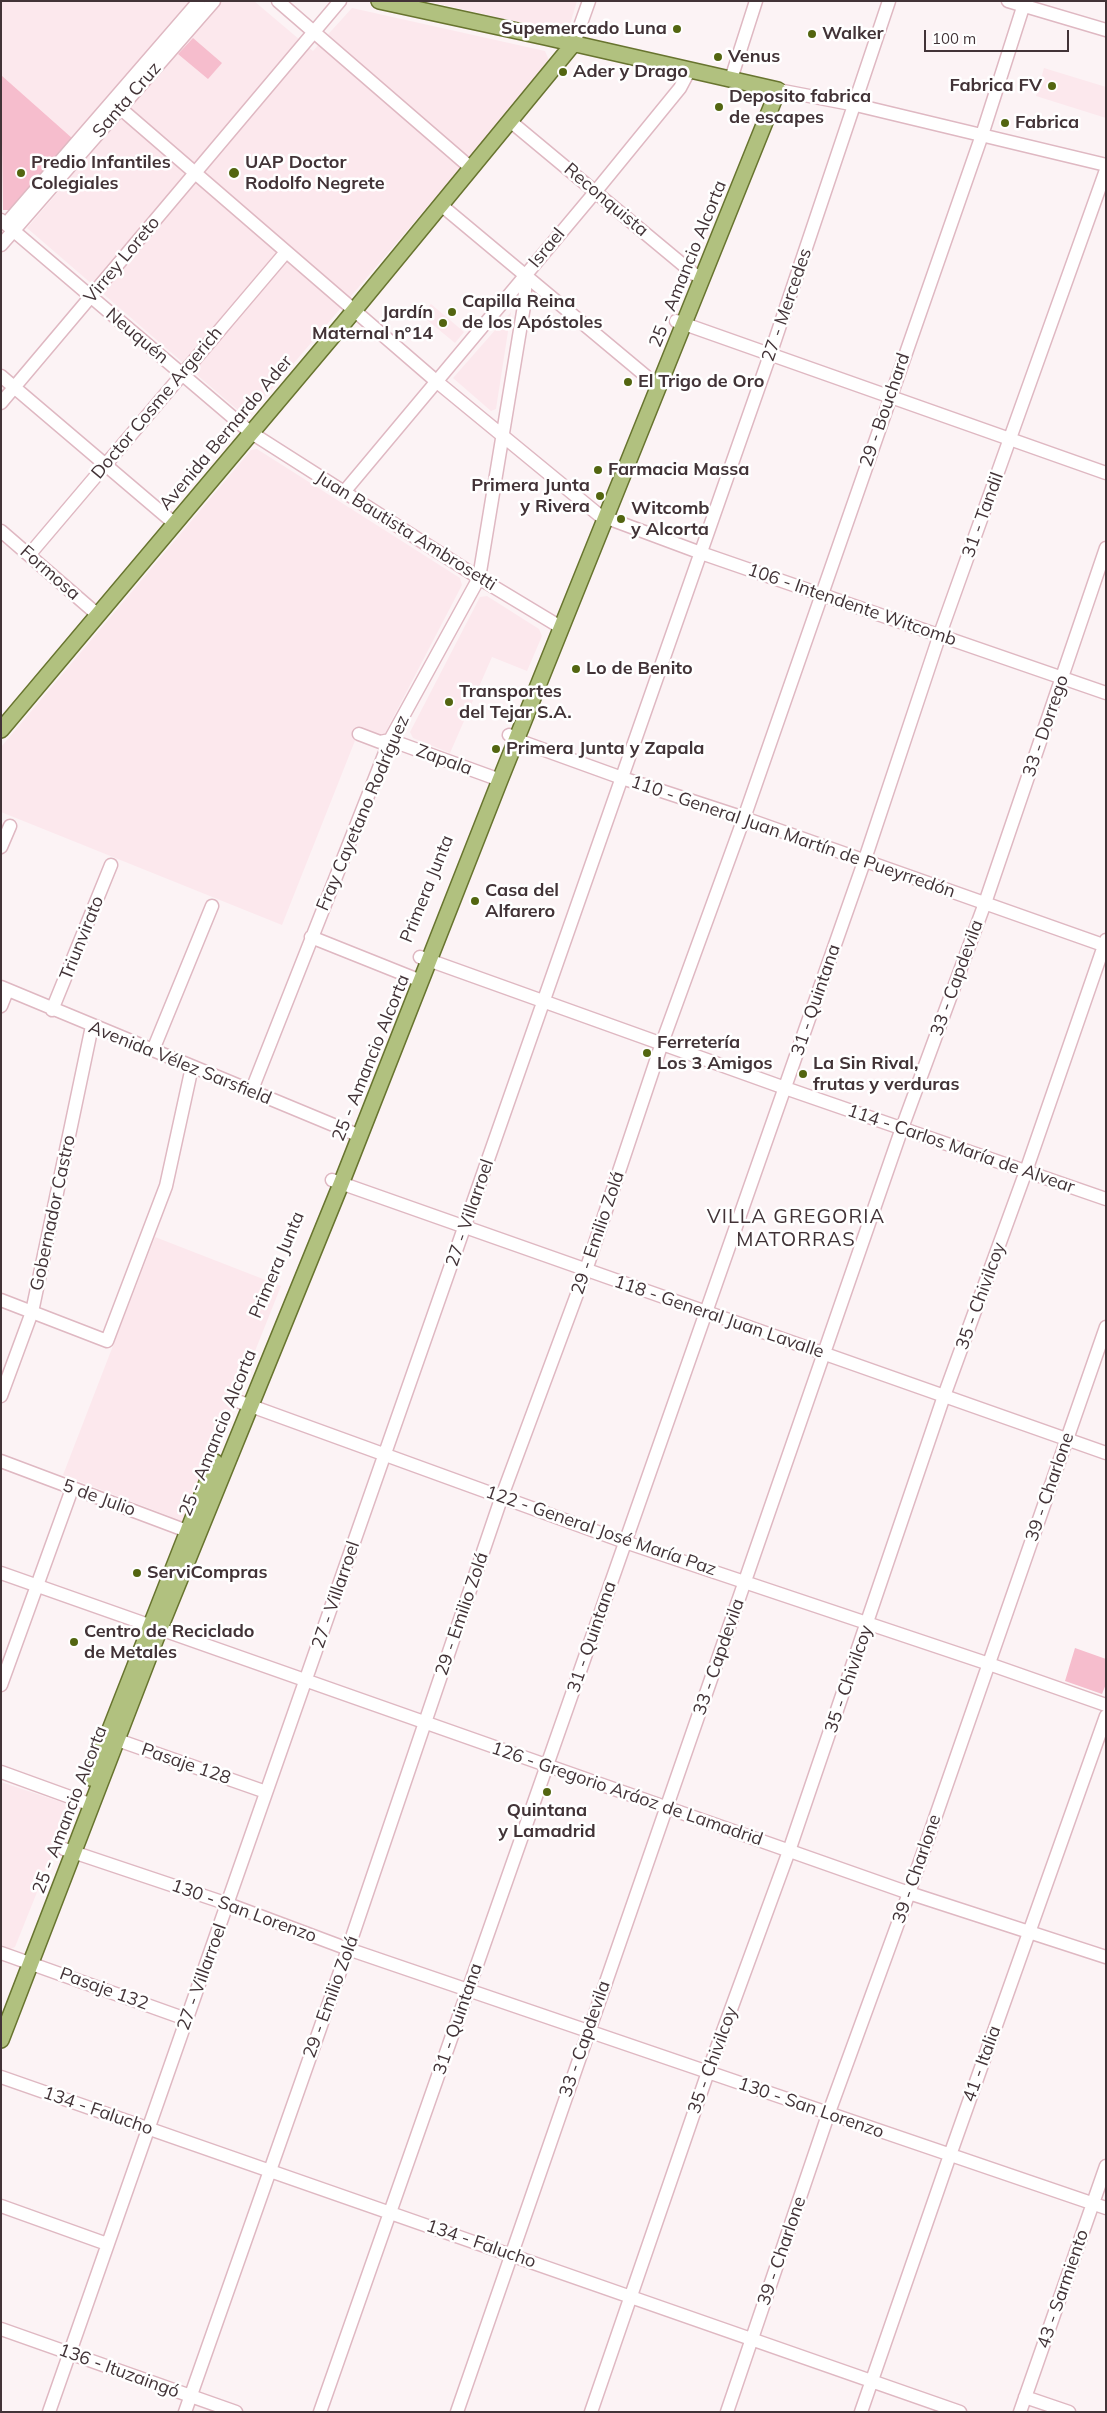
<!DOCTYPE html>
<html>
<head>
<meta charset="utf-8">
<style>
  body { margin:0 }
  #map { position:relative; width:1107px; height:2413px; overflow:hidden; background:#fcf3f5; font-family:Mulish,sans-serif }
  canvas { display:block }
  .frame { position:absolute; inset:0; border:2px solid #423337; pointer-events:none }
  .scale { position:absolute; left:924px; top:30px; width:145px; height:22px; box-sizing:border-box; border:2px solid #423337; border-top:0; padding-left:6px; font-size:15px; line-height:18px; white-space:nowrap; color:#423337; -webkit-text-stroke:4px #fff; paint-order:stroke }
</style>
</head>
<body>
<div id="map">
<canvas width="1107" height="2413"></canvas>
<div class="frame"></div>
<div class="scale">100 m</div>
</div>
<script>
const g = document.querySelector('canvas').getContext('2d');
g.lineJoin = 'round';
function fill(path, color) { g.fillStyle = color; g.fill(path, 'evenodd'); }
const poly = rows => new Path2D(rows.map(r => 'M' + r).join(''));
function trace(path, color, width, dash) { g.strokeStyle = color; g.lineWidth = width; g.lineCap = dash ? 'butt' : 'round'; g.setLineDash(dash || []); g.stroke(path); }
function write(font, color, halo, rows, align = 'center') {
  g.font = font + ' Mulish,sans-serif'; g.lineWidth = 5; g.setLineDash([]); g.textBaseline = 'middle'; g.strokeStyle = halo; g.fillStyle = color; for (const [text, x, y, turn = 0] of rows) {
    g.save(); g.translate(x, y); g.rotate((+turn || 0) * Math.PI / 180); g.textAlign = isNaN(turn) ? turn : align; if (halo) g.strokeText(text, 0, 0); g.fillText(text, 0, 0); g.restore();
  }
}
fill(poly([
  [1,1,192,1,72,138,1,75],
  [222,1,254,1,313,51,352,8,545,51,550,63,247,418,27,228],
  [426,1,577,1,569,28,562,32],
  [1044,68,1106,87,1106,118,1036,96],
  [431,304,464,332,455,343,421,315],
  [511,312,496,409,491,411,453,378],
  [257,449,460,578,462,585,383,737,360,728,282,925,1,812,1,747,251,450],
  [487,596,539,629,542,636,527,671,492,657,450,753,413,738,410,732,480,597],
  [155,1237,281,1286,188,1519,182,1521,63,1475],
  [1,1782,67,1804,70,1810,15,1947,11,1949,1,1946]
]), '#fce8ed');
fill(poly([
  [193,38,222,63,208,79,178,54],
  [1,75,72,138,9,210,3,210],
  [1075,1648,1106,1659,1106,1684,1102,1694,1065,1681]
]), '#f6bdcd');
const minor = poly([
  [278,1,471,168],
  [1008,1,1106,30],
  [574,43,589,1],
  [731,79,756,1],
  [778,90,856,105,1106,165],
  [113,102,436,381,599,515,701,553,1106,693],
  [510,121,694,274,702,278],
  [441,205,659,387],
  [1,220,250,432,479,578,562,628],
  [6,224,199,1],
  [1,245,214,1],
  [676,321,1106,473],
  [1,376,175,524],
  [1,403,340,1],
  [344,492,596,191,680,88,689,71],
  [1,531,98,615],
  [29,555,286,252],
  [359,734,380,742,390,740,500,780],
  [509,735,517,740,622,778,744,818,1106,946],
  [1,847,10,826],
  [311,937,421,981],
  [420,957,785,1088,1106,1199],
  [1,987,360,1136],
  [1,1006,7,991],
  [52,1010,111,865],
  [153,1050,212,906],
  [251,1092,390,740,479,578,524,306,526,274],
  [332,1180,1106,1453],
  [1,1300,107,1341,166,1186,192,1067],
  [1,1396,32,1312,92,1026],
  [240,1402,625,1542,989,1664,1106,1705],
  [1,1461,195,1534],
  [1,1573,909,1893,1106,1957],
  [1,1685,72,1489],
  [109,1737,266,1792],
  [1,1772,92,1805],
  [64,1849,228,1904,348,1949,1106,2208],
  [1,1953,186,2019],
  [1,2077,960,2412],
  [1,2206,107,2244],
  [1,2329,236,2412],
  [1025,2397,1069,2412],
  [49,2412,770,355,889,1],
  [185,2412,348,1949,502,1496,586,1270,662,1043,744,818,982,135,1025,1],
  [320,2412,864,862,940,634,1106,170],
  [457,2412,902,1128,985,903,1106,548],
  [591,2412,708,2072,789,1851,944,1396,1026,1171,1106,940],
  [727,2412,828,2115,909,1893,1106,1327],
  [861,2412,950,2155,1106,1716],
  [1020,2412,1106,2166]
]);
const major = poly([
  [1,730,343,324,574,43],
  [91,1778,215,1462],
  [1,2040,160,1628,341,1184,500,780,778,90,545,37,379,1]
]);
trace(minor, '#dfb8c2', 15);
trace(major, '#68742f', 18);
trace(minor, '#fff', 12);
trace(major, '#b1c17f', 15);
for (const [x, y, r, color] of [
  [677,29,5,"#536510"],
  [812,34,5,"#536510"],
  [718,57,5,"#536510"],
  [563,72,5,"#536510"],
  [1052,86,5,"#536510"],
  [719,107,5,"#536510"],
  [1005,123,5,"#536510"],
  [21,173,5,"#536510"],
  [234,173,6,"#536510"],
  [452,312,5,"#536510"],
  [443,323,5,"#536510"],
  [628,382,5,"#536510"],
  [598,470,5,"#536510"],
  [600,496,5,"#536510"],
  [621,519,5,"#536510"],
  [576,669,5,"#536510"],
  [449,702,5,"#536510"],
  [496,749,5,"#536510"],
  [475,901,5,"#536510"],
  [647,1053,5,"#536510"],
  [803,1074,5,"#536510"],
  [137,1573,5,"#536510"],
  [74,1642,5,"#536510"],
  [547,1792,5,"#536510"]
]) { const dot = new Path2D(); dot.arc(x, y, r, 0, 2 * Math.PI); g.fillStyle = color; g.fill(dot); trace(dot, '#fff', 2); }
write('bold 18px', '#423337', '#fff', [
  ["Supemercado Luna",667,29,"right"],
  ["Walker",822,34],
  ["Venus",728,57],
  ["Ader y Drago",573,72],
  ["Fabrica FV",1042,86,"right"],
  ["Deposito fabrica",729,97],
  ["de escapes",729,118],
  ["Fabrica",1015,123],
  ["Predio Infantiles",31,163],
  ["Colegiales",31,184],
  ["UAP Doctor",245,163],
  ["Rodolfo Negrete",245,184],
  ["Capilla Reina",462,302],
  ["de los Apóstoles",462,323],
  ["Jardín",433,313,"right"],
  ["Maternal n°14",433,334,"right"],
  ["El Trigo de Oro",638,382],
  ["Farmacia Massa",608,470],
  ["Primera Junta",590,486,"right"],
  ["y Rivera",590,507,"right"],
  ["Witcomb",631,509],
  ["y Alcorta",631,530],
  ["Lo de Benito",586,669],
  ["Transportes",459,692],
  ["del Tejar S.A.",459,713],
  ["Primera Junta y Zapala",506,749],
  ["Casa del",485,891],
  ["Alfarero",485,912],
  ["Ferretería",657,1043],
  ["Los 3 Amigos",657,1064],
  ["La Sin Rival,",813,1064],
  ["frutas y verduras",813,1085],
  ["ServiCompras",147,1573],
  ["Centro de Reciclado",84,1632],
  ["de Metales",84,1653],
  ["Quintana",547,1811,"center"],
  ["y Lamadrid",547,1832,"center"]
], 'left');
write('18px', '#423337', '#fff', [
  ["Santa Cruz",127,100,-49],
  ["Reconquista",606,200,40],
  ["Israel",547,248,-50],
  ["Virrey Loreto",122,260,-50],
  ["25 - Amancio Alcorta",688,264,-68],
  ["27 - Mercedes",787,305,-71],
  ["Neuquén",137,336,40],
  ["Doctor Cosme Argerich",157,403,-50],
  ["29 - Bouchard",885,410,-71],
  ["Avenida Bernardo Ader",226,433,-50],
  ["31 - Tandil",983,515,-70],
  ["Juan Bautista Ambrosetti",406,531,32],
  ["Formosa",50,573,41],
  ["106 - Intendente Witcomb",852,605,19],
  ["33 - Dorrego",1046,726,-71],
  ["Zapala",444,760,20],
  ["Fray Cayetano Rodríguez",363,813,-67],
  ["110 - General Juan Martín de Pueyrredón",793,837,19],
  ["Primera Junta",427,889,-68],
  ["Triunvirato",82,938,-68],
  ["33 - Capdevila",957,978,-70],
  ["31 - Quintana",816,1000,-71],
  ["25 - Amancio Alcorta",371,1058,-68],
  ["Avenida Vélez Sarsfield",180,1063,22],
  ["114 - Carlos María de Alvear",961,1149,19],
  ["Gobernador Castro",53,1213,-78],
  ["27 - Villarroel",470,1213,-71],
  ["29 - Emilio Zolá",598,1233,-71],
  ["Primera Junta",277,1265,-67],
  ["35 - Chivilcoy",981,1296,-70],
  ["118 - General Juan Lavalle",719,1317,19],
  ["25 - Amancio Alcorta",218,1433,-68],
  ["39 - Charlone",1050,1487,-71],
  ["5 de Julio",99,1498,20],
  ["122 - General José María Paz",601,1531,19],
  ["27 - Villarroel",336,1595,-71],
  ["29 - Emilio Zolá",462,1614,-71],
  ["31 - Quintana",592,1637,-71],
  ["33 - Capdevila",719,1657,-71],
  ["35 - Chivilcoy",849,1679,-71],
  ["Pasaje 128",186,1764,19],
  ["126 - Gregorio Aráoz de Lamadrid",627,1794,19],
  ["25 - Amancio Alcorta",70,1810,-69],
  ["39 - Charlone",917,1869,-71],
  ["130 - San Lorenzo",244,1911,20],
  ["27 - Villarroel",202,1977,-70],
  ["Pasaje 132",104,1989,20],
  ["29 - Emilio Zolá",331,1997,-70],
  ["31 - Quintana",458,2019,-71],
  ["33 - Capdevila",585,2039,-71],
  ["35 - Chivilcoy",713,2060,-70],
  ["41 - Italia",982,2064,-70],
  ["130 - San Lorenzo",811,2108,19],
  ["134 - Falucho",98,2111,19],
  ["134 - Falucho",481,2244,19],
  ["39 - Charlone",782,2251,-71],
  ["43 - Sarmiento",1063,2289,-71],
  ["136 - Ituzaingó",119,2371,20]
]);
g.letterSpacing = '1px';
write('20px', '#423337', '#fff', [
  ["VILLA GREGORIA",796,1217],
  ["MATORRAS",796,1240]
]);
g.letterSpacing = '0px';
</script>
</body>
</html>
